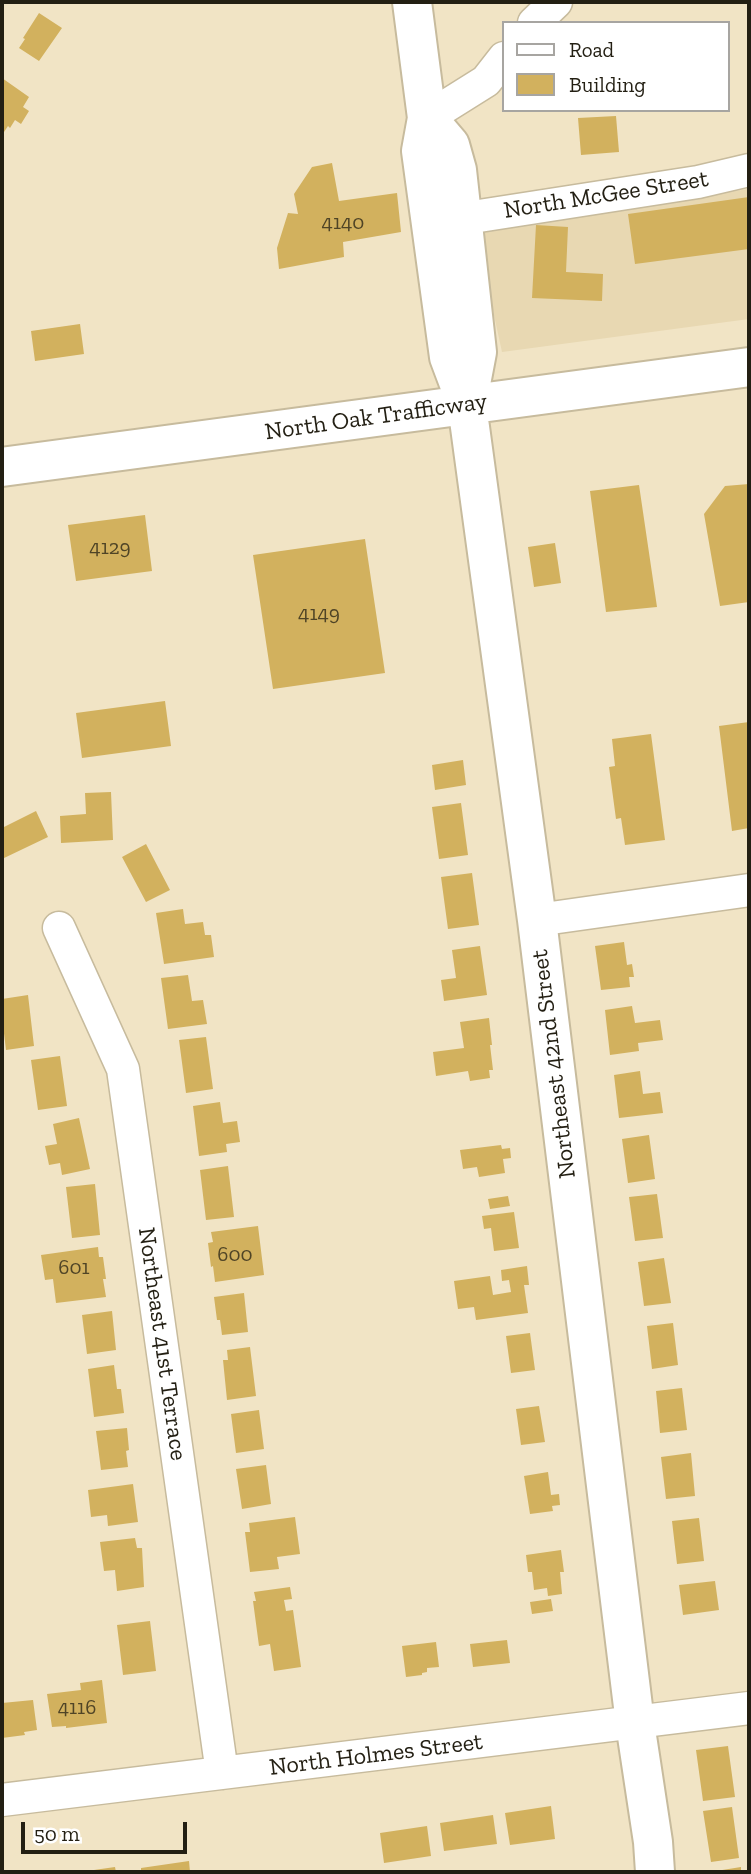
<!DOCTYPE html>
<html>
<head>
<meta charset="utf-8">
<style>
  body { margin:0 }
  #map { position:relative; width:751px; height:1874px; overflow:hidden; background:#f1e4c5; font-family:"Zilla Slab",serif }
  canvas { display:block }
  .frame { position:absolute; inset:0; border:4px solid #231f13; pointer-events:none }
  .legend { position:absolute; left:502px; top:21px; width:228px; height:91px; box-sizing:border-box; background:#fff; border:2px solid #a7a5a1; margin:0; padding:9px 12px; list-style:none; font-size:21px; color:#231f13 }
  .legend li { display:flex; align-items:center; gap:14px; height:35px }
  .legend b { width:35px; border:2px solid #a7a5a1 }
  .scale { position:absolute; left:21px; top:1822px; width:166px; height:32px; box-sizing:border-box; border:4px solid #231f13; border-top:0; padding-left:9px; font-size:21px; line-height:24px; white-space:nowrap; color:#231f13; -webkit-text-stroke:5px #fff; paint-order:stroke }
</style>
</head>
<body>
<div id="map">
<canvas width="751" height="1874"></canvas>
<div class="frame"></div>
<ul class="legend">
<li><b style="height:9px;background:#fff"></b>Road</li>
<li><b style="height:19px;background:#d2b15e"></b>Building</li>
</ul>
<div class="scale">50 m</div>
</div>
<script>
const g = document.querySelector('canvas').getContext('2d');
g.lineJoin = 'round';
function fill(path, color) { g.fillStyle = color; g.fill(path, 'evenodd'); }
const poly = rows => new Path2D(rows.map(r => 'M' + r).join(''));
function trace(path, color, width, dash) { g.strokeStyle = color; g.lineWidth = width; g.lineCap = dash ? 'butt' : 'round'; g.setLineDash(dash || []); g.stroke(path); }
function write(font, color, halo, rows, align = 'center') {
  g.font = font + ' "Zilla Slab",serif'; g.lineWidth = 6; g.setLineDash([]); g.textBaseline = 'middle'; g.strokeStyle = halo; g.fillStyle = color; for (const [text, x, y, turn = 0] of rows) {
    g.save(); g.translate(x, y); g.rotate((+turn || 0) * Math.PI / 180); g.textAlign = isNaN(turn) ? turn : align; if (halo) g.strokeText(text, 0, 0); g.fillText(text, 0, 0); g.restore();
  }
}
fill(poly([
  [749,189,749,319,502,352,475,228]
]), '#e8d8b2');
fill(poly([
  [39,13,62,28,39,61,19,48,25,39,23,38],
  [2,78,29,97,23,107,29,111,21,124,15,120,10,128,8,126,2,135],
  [616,116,619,152,581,155,578,118],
  [332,163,339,201,397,193,401,232,343,242,344,257,279,269,277,248,288,213,298,214,294,194,312,167],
  [749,197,749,249,635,264,628,214],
  [536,225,568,227,566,272,603,274,602,301,532,298],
  [80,324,84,354,35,361,31,331],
  [749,484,749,602,720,606,704,514,725,486],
  [639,485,657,607,606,612,590,491],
  [145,515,152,571,76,581,68,525],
  [365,539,385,673,273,689,253,555],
  [555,543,561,583,534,587,528,547],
  [165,701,171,746,82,758,76,713],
  [749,722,749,828,732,831,719,726],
  [651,734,665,840,625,845,621,818,616,819,609,767,615,766,612,739],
  [463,760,466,785,435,790,432,765],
  [111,792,113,840,61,843,60,816,86,814,85,793],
  [461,803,468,855,439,859,432,807],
  [36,811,48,837,2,859,2,828],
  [146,844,170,890,146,902,122,857],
  [472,873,479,925,448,929,441,877],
  [183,909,185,924,203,922,205,935,211,935,214,957,164,964,156,913],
  [624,942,627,965,632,964,634,977,629,977,630,987,601,990,595,946],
  [480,946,487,995,444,1001,441,980,456,978,452,950],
  [188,975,192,1001,203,1000,207,1024,168,1029,161,978],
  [28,995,34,1046,6,1050,2,1017,2,999],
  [632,1006,635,1023,660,1020,663,1040,638,1043,639,1051,610,1055,605,1010],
  [489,1018,492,1045,490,1045,493,1070,489,1070,490,1078,470,1081,468,1071,436,1076,433,1052,464,1048,460,1022],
  [206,1037,213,1089,186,1093,179,1040],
  [60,1056,67,1106,38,1110,31,1060],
  [640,1071,643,1094,660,1092,663,1113,619,1118,614,1075],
  [220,1102,223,1123,237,1121,240,1142,226,1144,227,1152,199,1156,193,1106],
  [79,1118,90,1169,62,1175,60,1163,49,1165,45,1146,57,1144,53,1124],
  [649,1135,655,1179,628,1183,622,1139],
  [501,1145,502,1149,510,1148,511,1158,503,1159,505,1173,479,1177,477,1167,463,1169,460,1150],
  [228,1166,234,1217,206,1220,200,1170],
  [95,1184,100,1235,72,1238,66,1187],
  [657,1194,663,1238,635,1241,629,1197],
  [508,1196,510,1206,490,1209,488,1199],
  [514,1212,519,1248,494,1251,491,1228,484,1229,482,1216],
  [258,1226,264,1275,215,1282,213,1266,211,1267,208,1243,213,1242,211,1232],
  [98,1247,99,1257,103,1257,106,1279,103,1279,106,1297,56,1303,53,1279,45,1280,41,1255],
  [664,1258,671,1303,644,1306,638,1262],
  [527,1266,529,1285,524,1285,528,1313,476,1320,474,1307,458,1309,454,1281,490,1276,493,1295,511,1292,509,1280,502,1281,501,1270],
  [244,1293,248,1332,222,1335,220,1320,217,1320,214,1297],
  [112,1311,116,1350,87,1354,82,1315],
  [673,1323,678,1365,652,1369,647,1326],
  [530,1333,535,1370,511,1373,506,1336],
  [250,1347,256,1396,227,1400,223,1360,228,1360,227,1350],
  [114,1365,117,1389,121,1389,124,1413,94,1417,88,1369],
  [682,1388,687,1430,660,1433,656,1391],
  [539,1406,545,1442,521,1445,516,1409],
  [259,1410,264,1449,236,1453,231,1414],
  [127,1428,129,1450,126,1451,128,1467,101,1470,96,1431],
  [691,1453,695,1496,666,1499,661,1457],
  [266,1465,271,1504,242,1509,236,1469],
  [548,1472,551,1495,559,1494,560,1505,552,1506,553,1511,530,1514,524,1476],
  [133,1484,138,1522,108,1526,107,1515,91,1517,88,1490],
  [295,1517,300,1554,277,1557,279,1569,250,1572,245,1532,250,1532,249,1523],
  [699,1518,704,1561,677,1564,672,1521],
  [135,1538,137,1548,142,1548,144,1587,117,1591,115,1570,104,1571,100,1542],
  [561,1550,564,1572,560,1572,562,1594,548,1596,547,1588,534,1590,532,1572,528,1572,526,1555],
  [715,1581,719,1610,683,1615,679,1585],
  [290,1587,292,1599,284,1600,286,1611,293,1610,301,1667,274,1671,270,1644,259,1646,253,1601,256,1601,254,1592],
  [551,1599,553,1611,532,1614,530,1602],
  [150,1621,156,1671,123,1675,117,1625],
  [507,1640,510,1663,473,1667,470,1644],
  [436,1642,439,1667,427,1668,427,1672,422,1673,422,1675,406,1677,402,1646],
  [102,1680,107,1723,66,1728,66,1726,52,1727,47,1694,81,1690,80,1683],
  [33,1700,37,1730,24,1732,25,1735,2,1738,2,1703],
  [728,1746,735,1797,703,1801,696,1750],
  [551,1806,555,1839,510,1845,505,1813],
  [732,1807,739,1858,711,1862,703,1811],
  [493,1815,497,1844,444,1851,440,1823],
  [427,1826,431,1856,384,1863,380,1833],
  [189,1861,190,1872,141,1872,141,1868],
  [115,1867,116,1872,87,1872,87,1871],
  [741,1867,741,1872,717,1872,716,1871]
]), '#d2b15e');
const minor = poly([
  [534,23,556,2],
  [427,118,486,81,504,58],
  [462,216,479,216,698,182,749,170],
  [537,920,749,890],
  [59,928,123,1069,222,1773],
  [2,1800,749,1708]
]);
const major = poly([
  [412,2,427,118,421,151,449,357,467,405,537,920,635,1723,653,1842,655,1872],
  [427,118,450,145,457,170,477,352,467,405],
  [2,467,749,367]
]);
trace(minor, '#c7bb9d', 35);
trace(major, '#c7bb9d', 42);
trace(minor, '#fff', 32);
trace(major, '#fff', 38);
write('21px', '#4f4426', null, [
  ["4140",343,223],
  ["4129",110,548],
  ["4149",319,614],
  ["600",235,1255],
  ["601",74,1268],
  ["4116",77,1708]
]);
write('24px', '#231f13', '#fff', [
  ["North McGee Street",606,195,-9],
  ["North Oak Trafficway",376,417,-8],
  ["Northeast 42nd Street",554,1064,-97],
  ["Northeast 41st Terrace",162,1344,82],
  ["North Holmes Street",376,1755,-7]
]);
</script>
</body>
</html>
